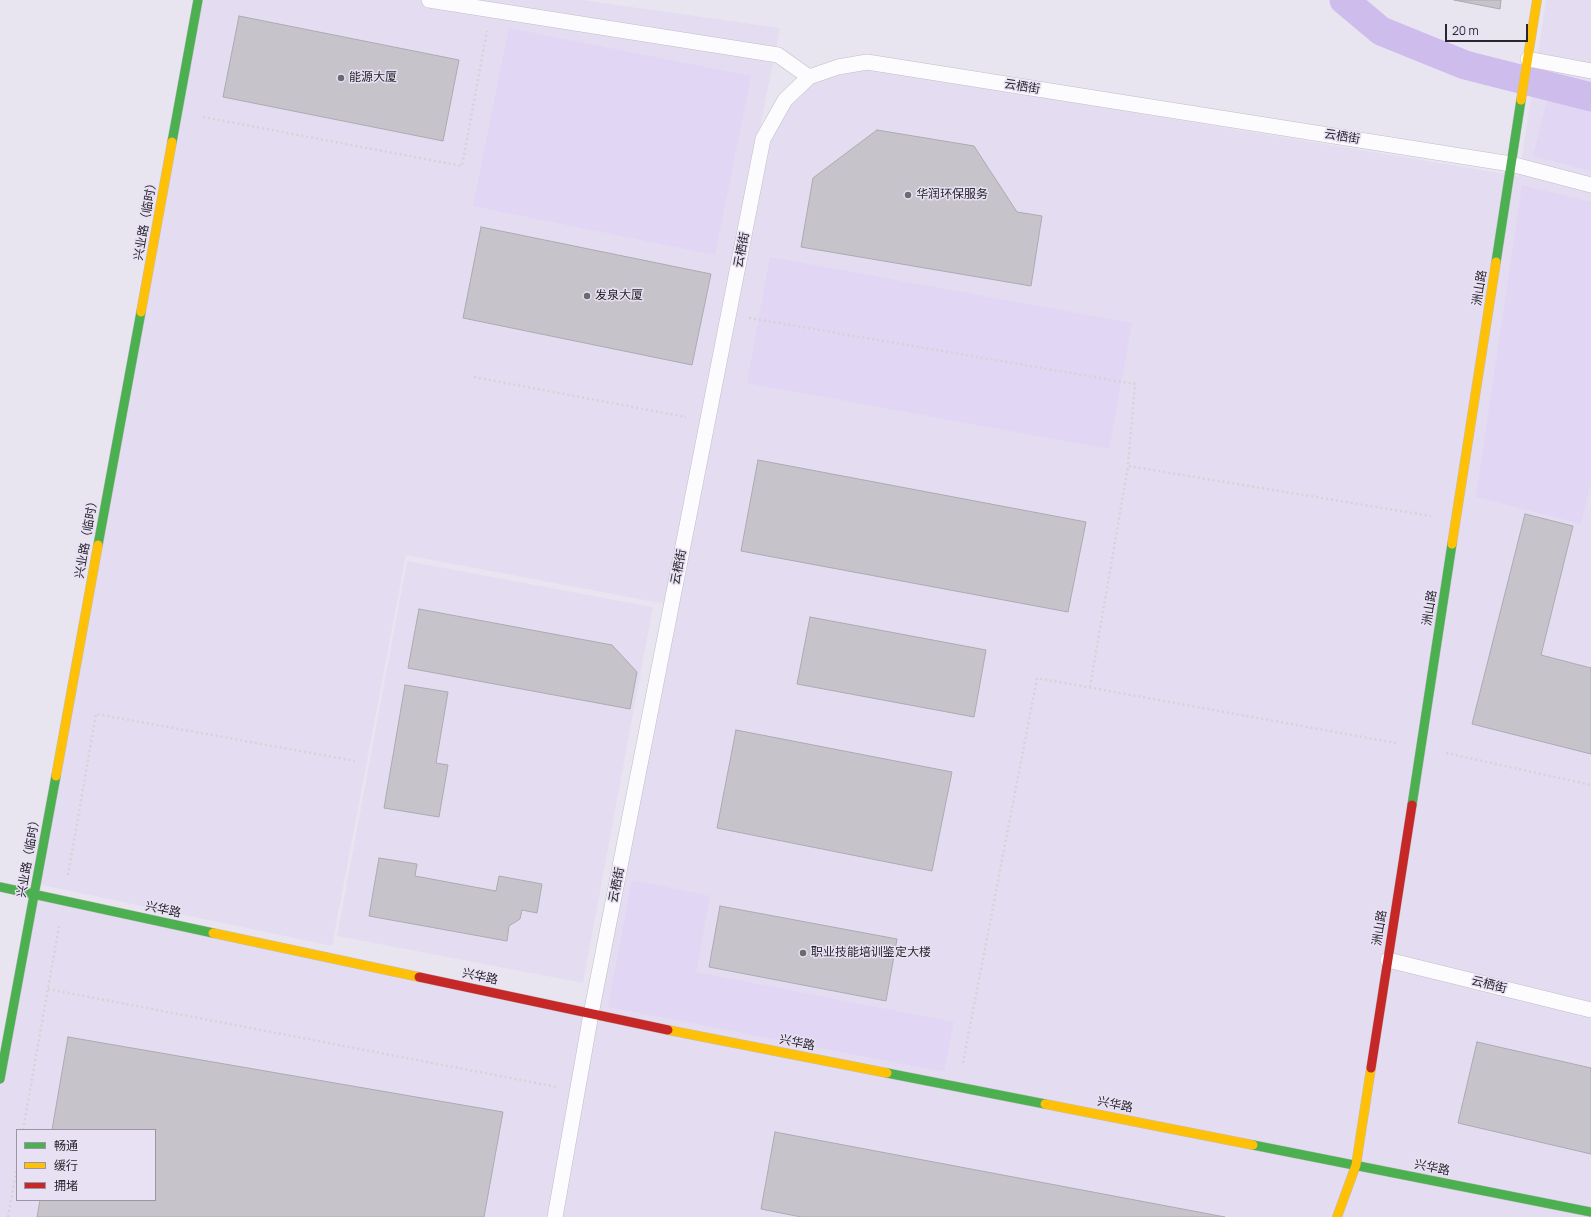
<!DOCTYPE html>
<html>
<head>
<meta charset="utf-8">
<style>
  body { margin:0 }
  #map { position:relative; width:1591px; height:1217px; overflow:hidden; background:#e9e5f0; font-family:Manrope,"Noto Sans SC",sans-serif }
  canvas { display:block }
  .legend { position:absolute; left:16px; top:1129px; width:140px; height:72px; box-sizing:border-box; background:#e8e1f4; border:1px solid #9c96a4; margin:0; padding:5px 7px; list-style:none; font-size:12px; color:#29262d }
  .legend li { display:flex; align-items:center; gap:8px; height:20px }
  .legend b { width:20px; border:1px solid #9c96a4 }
  .scale { position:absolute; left:1445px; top:24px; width:83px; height:18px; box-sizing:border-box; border:2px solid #29262d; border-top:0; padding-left:5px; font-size:12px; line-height:14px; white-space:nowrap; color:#29262d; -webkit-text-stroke:3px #e8e1f4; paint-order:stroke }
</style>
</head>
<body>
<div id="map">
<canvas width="1591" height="1217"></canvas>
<ul class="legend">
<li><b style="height:5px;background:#4caf50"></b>畅通</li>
<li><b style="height:5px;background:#ffc107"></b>缓行</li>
<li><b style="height:5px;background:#c62828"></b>拥堵</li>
</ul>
<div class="scale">20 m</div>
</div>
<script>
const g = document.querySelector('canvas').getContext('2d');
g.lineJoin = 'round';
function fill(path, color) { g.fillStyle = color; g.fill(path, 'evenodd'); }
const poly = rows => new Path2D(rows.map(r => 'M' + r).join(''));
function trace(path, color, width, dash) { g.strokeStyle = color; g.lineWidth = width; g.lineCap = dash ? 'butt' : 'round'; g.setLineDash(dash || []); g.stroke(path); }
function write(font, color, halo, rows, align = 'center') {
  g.font = font + ' Manrope,"Noto Sans SC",sans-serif'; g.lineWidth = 3; g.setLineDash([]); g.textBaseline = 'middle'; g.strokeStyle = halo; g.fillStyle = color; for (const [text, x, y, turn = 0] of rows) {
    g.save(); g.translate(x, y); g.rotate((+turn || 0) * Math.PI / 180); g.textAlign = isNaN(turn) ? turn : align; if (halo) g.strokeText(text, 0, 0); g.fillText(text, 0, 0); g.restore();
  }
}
fill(poly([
  [198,0,582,0,780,28,665,604,406,555,332,946,32,883],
  [1546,0,1591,0,1591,1217,556,1217,768,139,794,101,816,80,868,69,1519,176],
  [407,561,653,607,583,983,337,936],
  [34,895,591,1014,555,1217,0,1217,0,1082],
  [17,1130,155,1130,155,1200,17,1200]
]), '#e4ddf1');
fill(poly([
  [509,28,751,76,715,255,473,206],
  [1547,100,1591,112,1591,171,1533,156],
  [1522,185,1591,202,1591,482,1581,524,1476,497],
  [770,257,1132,323,1109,449,747,383],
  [632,880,710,896,696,972,954,1022,944,1072,608,1007]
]), '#e1d6f4');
trace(poly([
  [1344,0,1381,31,1465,65,1591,97]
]), '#cebcec', 29);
const building = poly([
  [1454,0,1501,0,1500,9,1454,0],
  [239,16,459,60,443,141,223,97,239,16],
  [877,130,974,146,1017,212,1042,216,1031,286,801,247,813,178,877,130],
  [481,227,711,274,692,365,463,318,481,227],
  [758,460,1086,522,1068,612,741,551,758,460],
  [1525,514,1573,526,1541,655,1591,668,1591,754,1472,724,1525,514],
  [419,609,612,645,637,672,630,709,408,668,419,609],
  [810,617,986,650,974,717,797,684,810,617],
  [405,685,448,692,436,763,448,765,439,817,384,808,405,685],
  [736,730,952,772,932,871,717,828,736,730],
  [379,858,417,864,415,876,496,891,499,876,542,884,537,913,522,910,520,919,509,926,507,941,369,916,379,858],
  [720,906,897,939,886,1001,709,967,720,906],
  [68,1037,503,1112,484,1217,37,1217,40,1200,155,1200,155,1130,52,1130,68,1037],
  [1477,1042,1591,1068,1591,1154,1458,1123,1477,1042],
  [775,1132,1225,1217,801,1217,761,1209,775,1132]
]);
fill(building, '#c6c3cb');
trace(building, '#acaab2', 1);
const lane = poly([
  [429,0,778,55,809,77],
  [1528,59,1591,71],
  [1388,960,1591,1010],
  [555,1217,591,1014,763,139,785,100,809,77,838,67,867,62,1511,164,1591,185]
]);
const fast = poly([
  [172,142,198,0],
  [1496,262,1521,100],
  [98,545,141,312],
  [1412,805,1452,544],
  [0,887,213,933],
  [887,1073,1045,1104],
  [0,1079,56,776],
  [1253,1145,1591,1212]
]);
const slow = poly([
  [1521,100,1537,0],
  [141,312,172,142],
  [1452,544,1496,262],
  [56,776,98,545],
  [213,933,419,977],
  [668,1030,887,1073],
  [1045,1104,1253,1145],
  [1337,1217,1356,1165,1371,1068]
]);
const jam = poly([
  [419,977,668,1030],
  [1371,1068,1412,805]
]);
trace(lane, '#c0bdc6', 16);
trace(fast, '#c0bdc6', 10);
trace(slow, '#c0bdc6', 10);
trace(jam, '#c0bdc6', 10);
trace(poly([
  [203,117,462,166,487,31],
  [749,318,1135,384,1128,466],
  [474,377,686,417],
  [1090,687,1128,466,1431,516],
  [1446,753,1591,785],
  [68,875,96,714,355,761],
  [48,989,557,1087],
  [963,1063,1037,678,1396,743],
  [23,1130,59,926],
  [8,1217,17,1167]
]), '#d4d3d6', 2.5, [2, 3]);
trace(lane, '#fcfbfd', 15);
trace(fast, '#4caf50', 9);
trace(slow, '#ffc107', 9);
trace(jam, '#c62828', 9);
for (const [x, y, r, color] of [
  [341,78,4,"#6c6971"],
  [908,195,4,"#6c6971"],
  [587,296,4,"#6c6971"],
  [803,953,4,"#6c6971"]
]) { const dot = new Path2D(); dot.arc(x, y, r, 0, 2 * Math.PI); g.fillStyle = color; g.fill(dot); trace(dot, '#e8e1f4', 1.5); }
write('12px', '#29262d', '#e8e1f4', [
  ["能源大厦",349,78],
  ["华润环保服务",916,195],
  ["发泉大厦",595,296],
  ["职业技能培训鉴定大楼",811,953]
], 'left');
write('12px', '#29262d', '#e8e1f4', [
  ["云栖街",1022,87,9],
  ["云栖街",1342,137,9],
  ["兴业路（临时）",146,219,-80],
  ["云栖街",742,250,-79],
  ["洲山路",1480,288,-81],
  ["兴业路（临时）",87,537,-80],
  ["云栖街",679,567,-79],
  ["洲山路",1430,608,-81],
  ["兴业路（临时）",29,856,-80],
  ["云栖街",617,885,-79],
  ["兴华路",163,910,12],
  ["洲山路",1380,928,-81],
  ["兴华路",480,977,12],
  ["云栖街",1489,985,14],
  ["兴华路",797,1043,11],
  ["兴华路",1115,1105,11],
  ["兴华路",1432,1168,11]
]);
</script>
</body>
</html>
